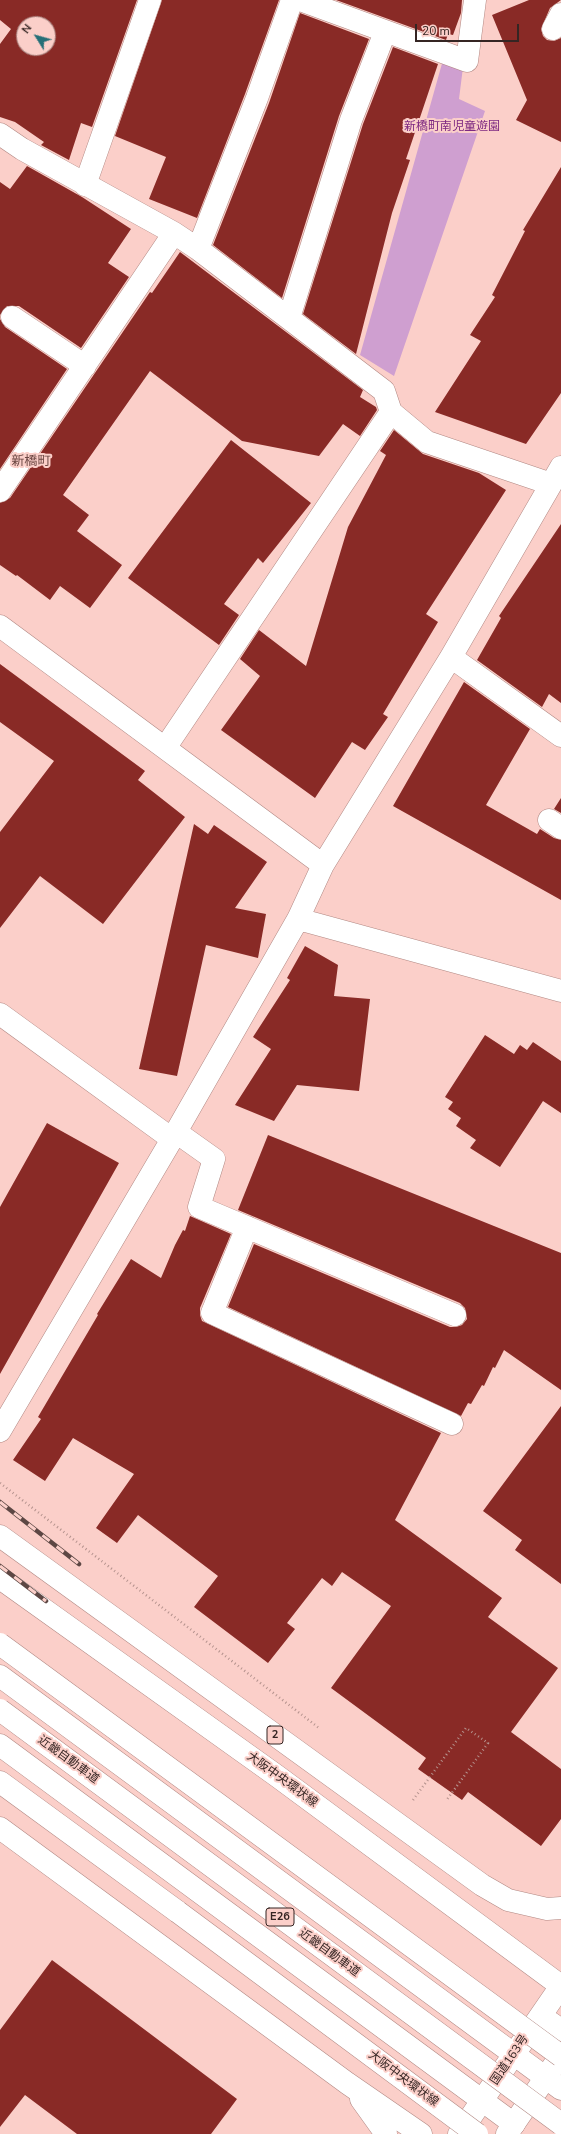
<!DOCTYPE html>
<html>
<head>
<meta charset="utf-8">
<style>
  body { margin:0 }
  #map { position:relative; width:561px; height:2134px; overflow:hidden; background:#fbcfc9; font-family:"Nunito Sans",sans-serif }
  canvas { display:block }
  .north { position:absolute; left:16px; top:16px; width:40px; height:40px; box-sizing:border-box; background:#fbcfc9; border:1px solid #ac8b87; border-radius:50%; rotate:307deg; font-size:11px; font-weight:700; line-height:16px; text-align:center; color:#352523 }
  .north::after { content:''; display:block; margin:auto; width:14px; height:18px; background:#256f77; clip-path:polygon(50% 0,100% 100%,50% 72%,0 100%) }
  .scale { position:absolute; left:415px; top:24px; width:104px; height:18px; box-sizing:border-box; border:2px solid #352523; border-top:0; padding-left:5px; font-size:12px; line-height:14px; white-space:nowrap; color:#352523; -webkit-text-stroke:3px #fbcfc9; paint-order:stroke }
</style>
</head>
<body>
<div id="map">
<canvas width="561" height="2134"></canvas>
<div class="north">N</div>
<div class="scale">20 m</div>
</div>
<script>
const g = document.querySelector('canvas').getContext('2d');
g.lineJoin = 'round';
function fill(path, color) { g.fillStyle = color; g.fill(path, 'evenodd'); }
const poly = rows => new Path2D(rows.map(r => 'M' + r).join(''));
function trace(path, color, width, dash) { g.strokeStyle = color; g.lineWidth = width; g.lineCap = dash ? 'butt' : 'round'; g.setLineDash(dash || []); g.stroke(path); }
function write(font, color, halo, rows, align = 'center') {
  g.font = font + ' "Nunito Sans","Noto Sans JP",sans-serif'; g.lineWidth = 4; g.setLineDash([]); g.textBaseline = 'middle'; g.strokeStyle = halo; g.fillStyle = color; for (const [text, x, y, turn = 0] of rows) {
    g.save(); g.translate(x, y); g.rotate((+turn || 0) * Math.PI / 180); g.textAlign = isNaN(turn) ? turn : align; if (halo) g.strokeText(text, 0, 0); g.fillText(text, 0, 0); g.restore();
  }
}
fill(poly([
  [443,60,463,67,459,99,485,111,394,376,360,355]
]), '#cf9fd0');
fill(poly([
  [0,0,137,0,92,127,81,123,69,160,41,145,44,142,15,122,0,117,0,44,11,29,0,20],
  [24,24,48,24,48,48,24,48],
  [162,0,279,0,245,94,197,218,149,199,166,157,115,136],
  [336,0,462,0,461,13,453,35,448,34,446,40],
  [529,0,561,0,550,8,541,29,543,36,547,40,554,41,561,38,561,142,516,120,527,100,492,15],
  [300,13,369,39,339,116,282,298,213,245,269,103],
  [393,47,438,64,406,159,410,160,392,213,356,354,303,314,363,124],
  [27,166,82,197,131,229,108,263,129,277,81,348,19,306,7,306,0,315,0,182,10,189],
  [561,167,561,393,526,444,435,412,481,341,470,335,495,297,492,295,525,231,523,230],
  [180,252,363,390,360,397,376,407,377,410,360,436,343,424,319,456,242,441,150,371,63,495,89,515,77,531,122,565,90,608,60,586,50,600,17,575,16,576,0,565,0,503,10,498,150,292,152,293],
  [0,319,5,327,67,369,0,469],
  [394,430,423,454,479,473,506,490,426,614,438,622,383,714,388,717,365,750,352,742,315,798,221,730,260,676,240,659,259,630,306,666,348,527,386,455,380,451],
  [231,440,311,503,263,563,258,558,224,604,239,615,219,645,128,578],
  [561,524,561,703,549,694,542,707,477,660,501,618,499,616],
  [0,664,145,771,138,780,185,817,103,924,40,876,0,928,0,832,54,761,0,722],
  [464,682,530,729,486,805,537,834,540,829,554,838,561,840,561,900,393,806],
  [561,798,561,813,554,809],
  [194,824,208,834,214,825,267,862,235,908,266,914,258,958,206,945,177,1076,139,1069],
  [305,946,338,965,334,996,370,999,359,1091,297,1085,274,1121,235,1105,271,1049,253,1037,290,980,287,978],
  [485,1035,514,1054,520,1045,527,1050,533,1042,561,1061,561,1113,543,1101,500,1167,470,1148,476,1140,456,1126,461,1118,448,1109,453,1102,445,1097],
  [47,1123,119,1163,0,1374,0,1207],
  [268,1135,561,1253,561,1390,504,1350,495,1368,493,1367,484,1386,482,1385,471,1404,468,1403,461,1416,228,1307,254,1244,450,1327,456,1327,462,1325,467,1319,465,1308,460,1303,238,1210],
  [190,1216,231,1234,200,1308,200,1315,202,1321,441,1433,395,1520,502,1598,488,1617,558,1668,511,1732,561,1769,561,1819,541,1846,468,1792,462,1800,418,1769,426,1758,331,1688,391,1606,342,1572,332,1586,322,1578,287,1623,295,1629,268,1663,194,1607,218,1576,138,1515,117,1543,96,1528,134,1474,73,1438,45,1481,13,1460,41,1419,38,1417,98,1315,97,1314,131,1259,161,1278,175,1245,183,1230,185,1231],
  [561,1406,561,1584,515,1550,522,1540,483,1511],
  [52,1960,237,2099,211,2134,77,2134,25,2095,0,2127,0,2030]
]), '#892a26');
const minor = poly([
  [300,0,467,61,475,0],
  [553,29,561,14],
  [0,134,22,149,174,233,198,249,384,391,391,412,427,442,551,484],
  [85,185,150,0],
  [198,249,257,98,292,0],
  [12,317,85,366],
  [289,318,351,120,385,32],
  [0,491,174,233],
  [0,626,323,865],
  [451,657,561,736],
  [165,748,391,412],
  [549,820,561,828],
  [298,919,561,991],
  [0,1014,172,1139],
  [176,1132,214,1159,199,1207,455,1315],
  [247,1227,212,1313,452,1424],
  [0,1431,172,1139,298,919,323,865,451,657,561,467]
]);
const major = poly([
  [0,1536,482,1885,508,1900,547,1909,561,1908],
  [0,1578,277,1776,561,1986],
  [0,1676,561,2089],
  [0,1745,514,2124],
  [0,1782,178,1912],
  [0,1828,347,2083,421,2134],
  [541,2016,561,2030],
  [361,2099,386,2134]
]);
const highway = poly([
  [459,2134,561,1986],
  [507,2134,561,2055]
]);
trace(minor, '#b18883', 23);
trace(major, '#b18883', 23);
trace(highway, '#b18883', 23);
trace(poly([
  [0,1483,319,1728],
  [413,1800,466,1728,488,1743,446,1801]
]), '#b5938e', 2.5, [1, 3]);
trace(minor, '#fff', 22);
trace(major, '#fff', 22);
trace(highway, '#fff', 22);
const rail = poly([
  [0,1502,79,1564],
  [0,1566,46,1601]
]);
trace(rail, '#5d4744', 4.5);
trace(rail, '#fbcfc9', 3, [9]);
const majorBridge = poly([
  [178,1912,477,2134]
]);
const highwayBridge = poly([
  [0,1644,561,2056],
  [0,1710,561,2124]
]);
trace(majorBridge, '#b18883', 23, []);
trace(highwayBridge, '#b18883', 23, []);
trace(majorBridge, '#fff', 22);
trace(highwayBridge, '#fff', 22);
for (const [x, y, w] of [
  [275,1735,16],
  [280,1917,28]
]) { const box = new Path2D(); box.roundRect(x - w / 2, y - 9, w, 18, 3); g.fillStyle = '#fbcfc9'; g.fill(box); trace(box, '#352523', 1); }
write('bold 11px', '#352523', null, [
  ["2",275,1735],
  ["E26",280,1917]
]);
write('12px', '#7d2881', '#fbcfc9', [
  ["新橋町南児童遊園",452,127]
]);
write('12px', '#352523', '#fbcfc9', [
  ["近畿自動車道",68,1760,36],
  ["大阪中央環状線",282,1780,36],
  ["近畿自動車道",329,1953,36],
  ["国道163号",510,2060,-56],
  ["大阪中央環状線",403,2079,37]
]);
write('13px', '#6c4743', '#fbcfc9', [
  ["新橋町",31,462]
]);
</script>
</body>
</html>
